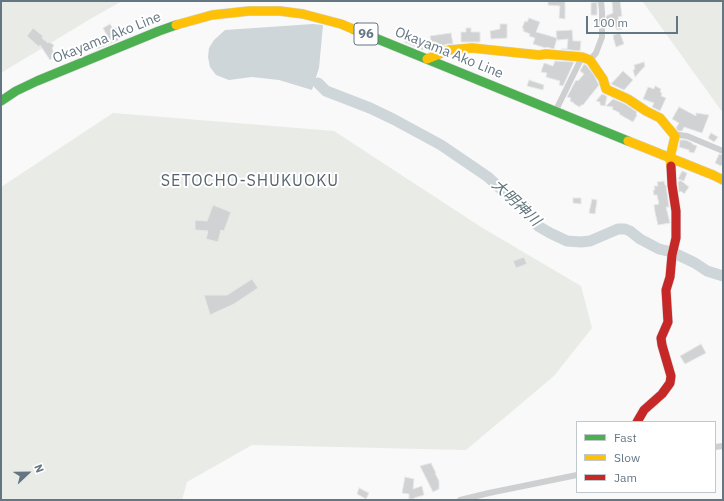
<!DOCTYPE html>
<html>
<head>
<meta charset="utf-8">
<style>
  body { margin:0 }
  #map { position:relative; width:724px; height:501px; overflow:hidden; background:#f9f9f9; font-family:"IBM Plex Sans",sans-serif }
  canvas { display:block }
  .frame { position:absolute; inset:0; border:2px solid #657683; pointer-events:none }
  .legend { position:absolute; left:576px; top:421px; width:140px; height:72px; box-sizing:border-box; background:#fff; border:1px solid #c1c8cd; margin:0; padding:5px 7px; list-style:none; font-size:12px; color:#657683 }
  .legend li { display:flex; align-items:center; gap:8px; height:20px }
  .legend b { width:20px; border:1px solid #c1c8cd }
  .north { position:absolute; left:8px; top:453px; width:40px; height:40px; -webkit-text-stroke:3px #fff; paint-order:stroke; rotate:68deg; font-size:11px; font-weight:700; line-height:16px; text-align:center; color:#657683 }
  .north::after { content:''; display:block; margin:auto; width:14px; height:18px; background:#657683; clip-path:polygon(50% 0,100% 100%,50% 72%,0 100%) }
  .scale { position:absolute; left:586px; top:16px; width:92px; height:18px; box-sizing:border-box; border:2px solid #657683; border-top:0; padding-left:5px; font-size:12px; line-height:14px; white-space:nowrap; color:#657683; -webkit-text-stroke:3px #fff; paint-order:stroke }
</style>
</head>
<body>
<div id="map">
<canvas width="724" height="501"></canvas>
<div class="frame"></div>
<ul class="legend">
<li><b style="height:5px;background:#4caf50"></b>Fast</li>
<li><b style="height:5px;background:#ffc107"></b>Slow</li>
<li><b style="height:5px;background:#c62828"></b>Jam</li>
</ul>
<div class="north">N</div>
<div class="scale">100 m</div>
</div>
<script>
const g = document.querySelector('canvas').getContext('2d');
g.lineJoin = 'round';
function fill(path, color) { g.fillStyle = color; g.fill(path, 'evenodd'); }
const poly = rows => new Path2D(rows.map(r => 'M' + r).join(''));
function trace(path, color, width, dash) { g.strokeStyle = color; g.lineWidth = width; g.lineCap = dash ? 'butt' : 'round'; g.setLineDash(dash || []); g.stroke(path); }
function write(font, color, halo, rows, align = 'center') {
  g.font = font + ' "IBM Plex Sans","Noto Sans JP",sans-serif'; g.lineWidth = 4; g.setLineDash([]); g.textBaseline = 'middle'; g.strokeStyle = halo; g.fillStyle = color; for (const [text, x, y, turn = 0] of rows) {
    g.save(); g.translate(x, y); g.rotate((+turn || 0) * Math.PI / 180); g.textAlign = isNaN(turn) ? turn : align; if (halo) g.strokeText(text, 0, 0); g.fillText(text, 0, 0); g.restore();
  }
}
fill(poly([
  [1,1,122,1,92,18,1,73],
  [643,1,723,1,723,113,643,2],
  [113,113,334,131,481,227,581,286,592,328,554,376,466,450,252,445,187,482,182,500,1,500,1,187]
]), '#e8ebe6');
fill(poly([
  [313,24,323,25,319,68,312,90,279,80,252,77,229,80,216,75,210,67,208,57,209,48,214,40,225,30]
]), '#ced6d9');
trace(poly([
  [314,81,318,83]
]), '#ced6d9', 2);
trace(poly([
  [318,83,326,91,370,108,393,119,441,145,488,177,503,191,522,204,538,226,550,233,567,241,581,242,590,241,618,229,625,229,630,231,640,239,659,249,672,252,695,263,707,271,723,276]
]), '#ced6d9', 11);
const building = poly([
  [548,1,565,1,565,19,559,18,560,6,548,5,548,1],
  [612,1,620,1,622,16,618,17,622,29,617,30,613,19,606,21,606,16,613,13,612,1],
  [597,2,597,15,591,15,591,3,597,2],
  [529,18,540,22,536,32,557,38,554,49,546,47,546,48,533,44,535,38,529,36,530,34,523,31,524,29,522,28,525,21,527,22,529,18],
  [110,24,113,29,118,26,121,33,117,35,119,40,97,49,95,45,109,39,103,28,110,24],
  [500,24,507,24,507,38,491,39,490,31,500,29,500,24],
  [33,28,43,36,42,38,48,43,49,42,54,45,52,49,56,55,50,60,40,45,39,47,27,36,33,28],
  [466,28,471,28,471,32,480,32,480,42,461,42,461,32,466,32,466,28],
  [572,30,573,41,581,41,580,51,561,49,567,49,568,39,557,40,556,31,572,30],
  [451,33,453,44,447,44,433,50,430,36,451,33],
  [620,33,624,44,616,47,613,37,614,37,613,35,620,33],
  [406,37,426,42,423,50,404,42,406,37],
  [555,61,574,62,563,86,559,85,560,81,546,77,547,73,541,72,544,63,553,66,555,61],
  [644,62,645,66,635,77,633,70,635,69,634,65,644,62],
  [584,64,586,65,594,75,599,85,583,105,581,105,580,107,574,104,574,103,570,101,571,98,567,97,576,80,578,81,584,74,580,71,584,64],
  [623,71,633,80,624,90,611,84,623,71],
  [529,80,544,85,543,90,527,86,529,80],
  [655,86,661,89,660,92,662,93,661,96,666,98,660,111,652,107,654,103,643,99,648,87,654,89,655,86],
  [602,94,607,96,605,106,600,105,600,102,596,101,602,94],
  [613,99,625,104,637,112,636,114,637,115,633,122,619,114,620,113,612,109,613,107,606,106,613,99],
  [679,107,696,116,696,113,709,115,702,133,684,127,682,131,678,131,676,128,679,123,672,119,679,107],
  [711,133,718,137,714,142,708,138,711,133],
  [680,140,686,140,692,143,692,144,697,146,694,153,689,152,689,150,679,147,680,140],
  [719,154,723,155,723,166,721,165,721,166,715,163,719,154],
  [682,171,687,173,684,181,678,179,682,171],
  [680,180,689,187,684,194,681,191,680,192,679,192,678,183,680,180],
  [664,181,665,185,666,185,669,207,666,207,670,223,658,225,655,212,654,205,659,204,657,195,654,195,653,190,655,190,654,186,658,186,657,182,664,181],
  [573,198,581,198,581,204,573,203,573,198],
  [592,199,597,200,595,214,589,213,592,199],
  [213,205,231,212,224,231,221,230,218,242,206,239,208,231,195,230,195,220,207,221,213,205],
  [524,257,527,264,516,268,513,261,524,257],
  [252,279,258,288,234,304,210,315,204,295,227,295,252,279],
  [701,344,706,353,685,364,680,356,701,344],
  [431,463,436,473,435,473,439,481,439,489,433,492,420,466,431,463],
  [405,477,414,479,413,489,422,486,424,495,414,498,414,499,409,499,409,494,402,493,405,477],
  [359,488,369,493,366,499,357,494,359,488]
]);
fill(building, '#d0d2d3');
trace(building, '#e8e8e8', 1);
const fast = poly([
  [353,29,628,141],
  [1,101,16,91,37,81,159,31,176,25]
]);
const slow = poly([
  [176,25,212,15,249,11,280,11,303,14,341,24,353,29],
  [427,59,449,50,472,48,539,55,546,54,582,57,590,60,603,79,606,89,628,99,646,111,660,118,675,136,670,158,671,166],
  [628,141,713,175,723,180]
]);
const jam = poly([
  [637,422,644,410,662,394,670,383,671,376,662,345,661,338,668,322,666,290,670,277,672,255,676,238,676,211,672,185,671,166]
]);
trace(fast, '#d5d6d7', 10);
trace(slow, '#d5d6d7', 10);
trace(jam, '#d5d6d7', 10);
trace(poly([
  [590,60,596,53,602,37,602,12,601,1],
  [555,112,582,57],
  [675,136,679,135,687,136,723,151],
  [715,447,723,446],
  [460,500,489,493,577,475]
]), '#cecfd0', 6);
trace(fast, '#4caf50', 9);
trace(slow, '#ffc107', 9);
trace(jam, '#c62828', 9);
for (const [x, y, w] of [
  [366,34,24]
]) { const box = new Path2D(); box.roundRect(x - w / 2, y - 11, w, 22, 3); g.fillStyle = '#fff'; g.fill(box); trace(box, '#657683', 1); }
write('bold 13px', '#657683', null, [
  ["96",366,34]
]);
write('14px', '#657683', '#fff', [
  ["Okayama Ako Line",107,38,-22],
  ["Okayama Ako Line",449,53,22]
]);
write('italic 15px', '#60757c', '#fff', [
  ["大明神川",516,203,43]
]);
g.letterSpacing = '1px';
write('16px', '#57646e', '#fff', [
  ["SETOCHO-SHUKUOKU",250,181]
]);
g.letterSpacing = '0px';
</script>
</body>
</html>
